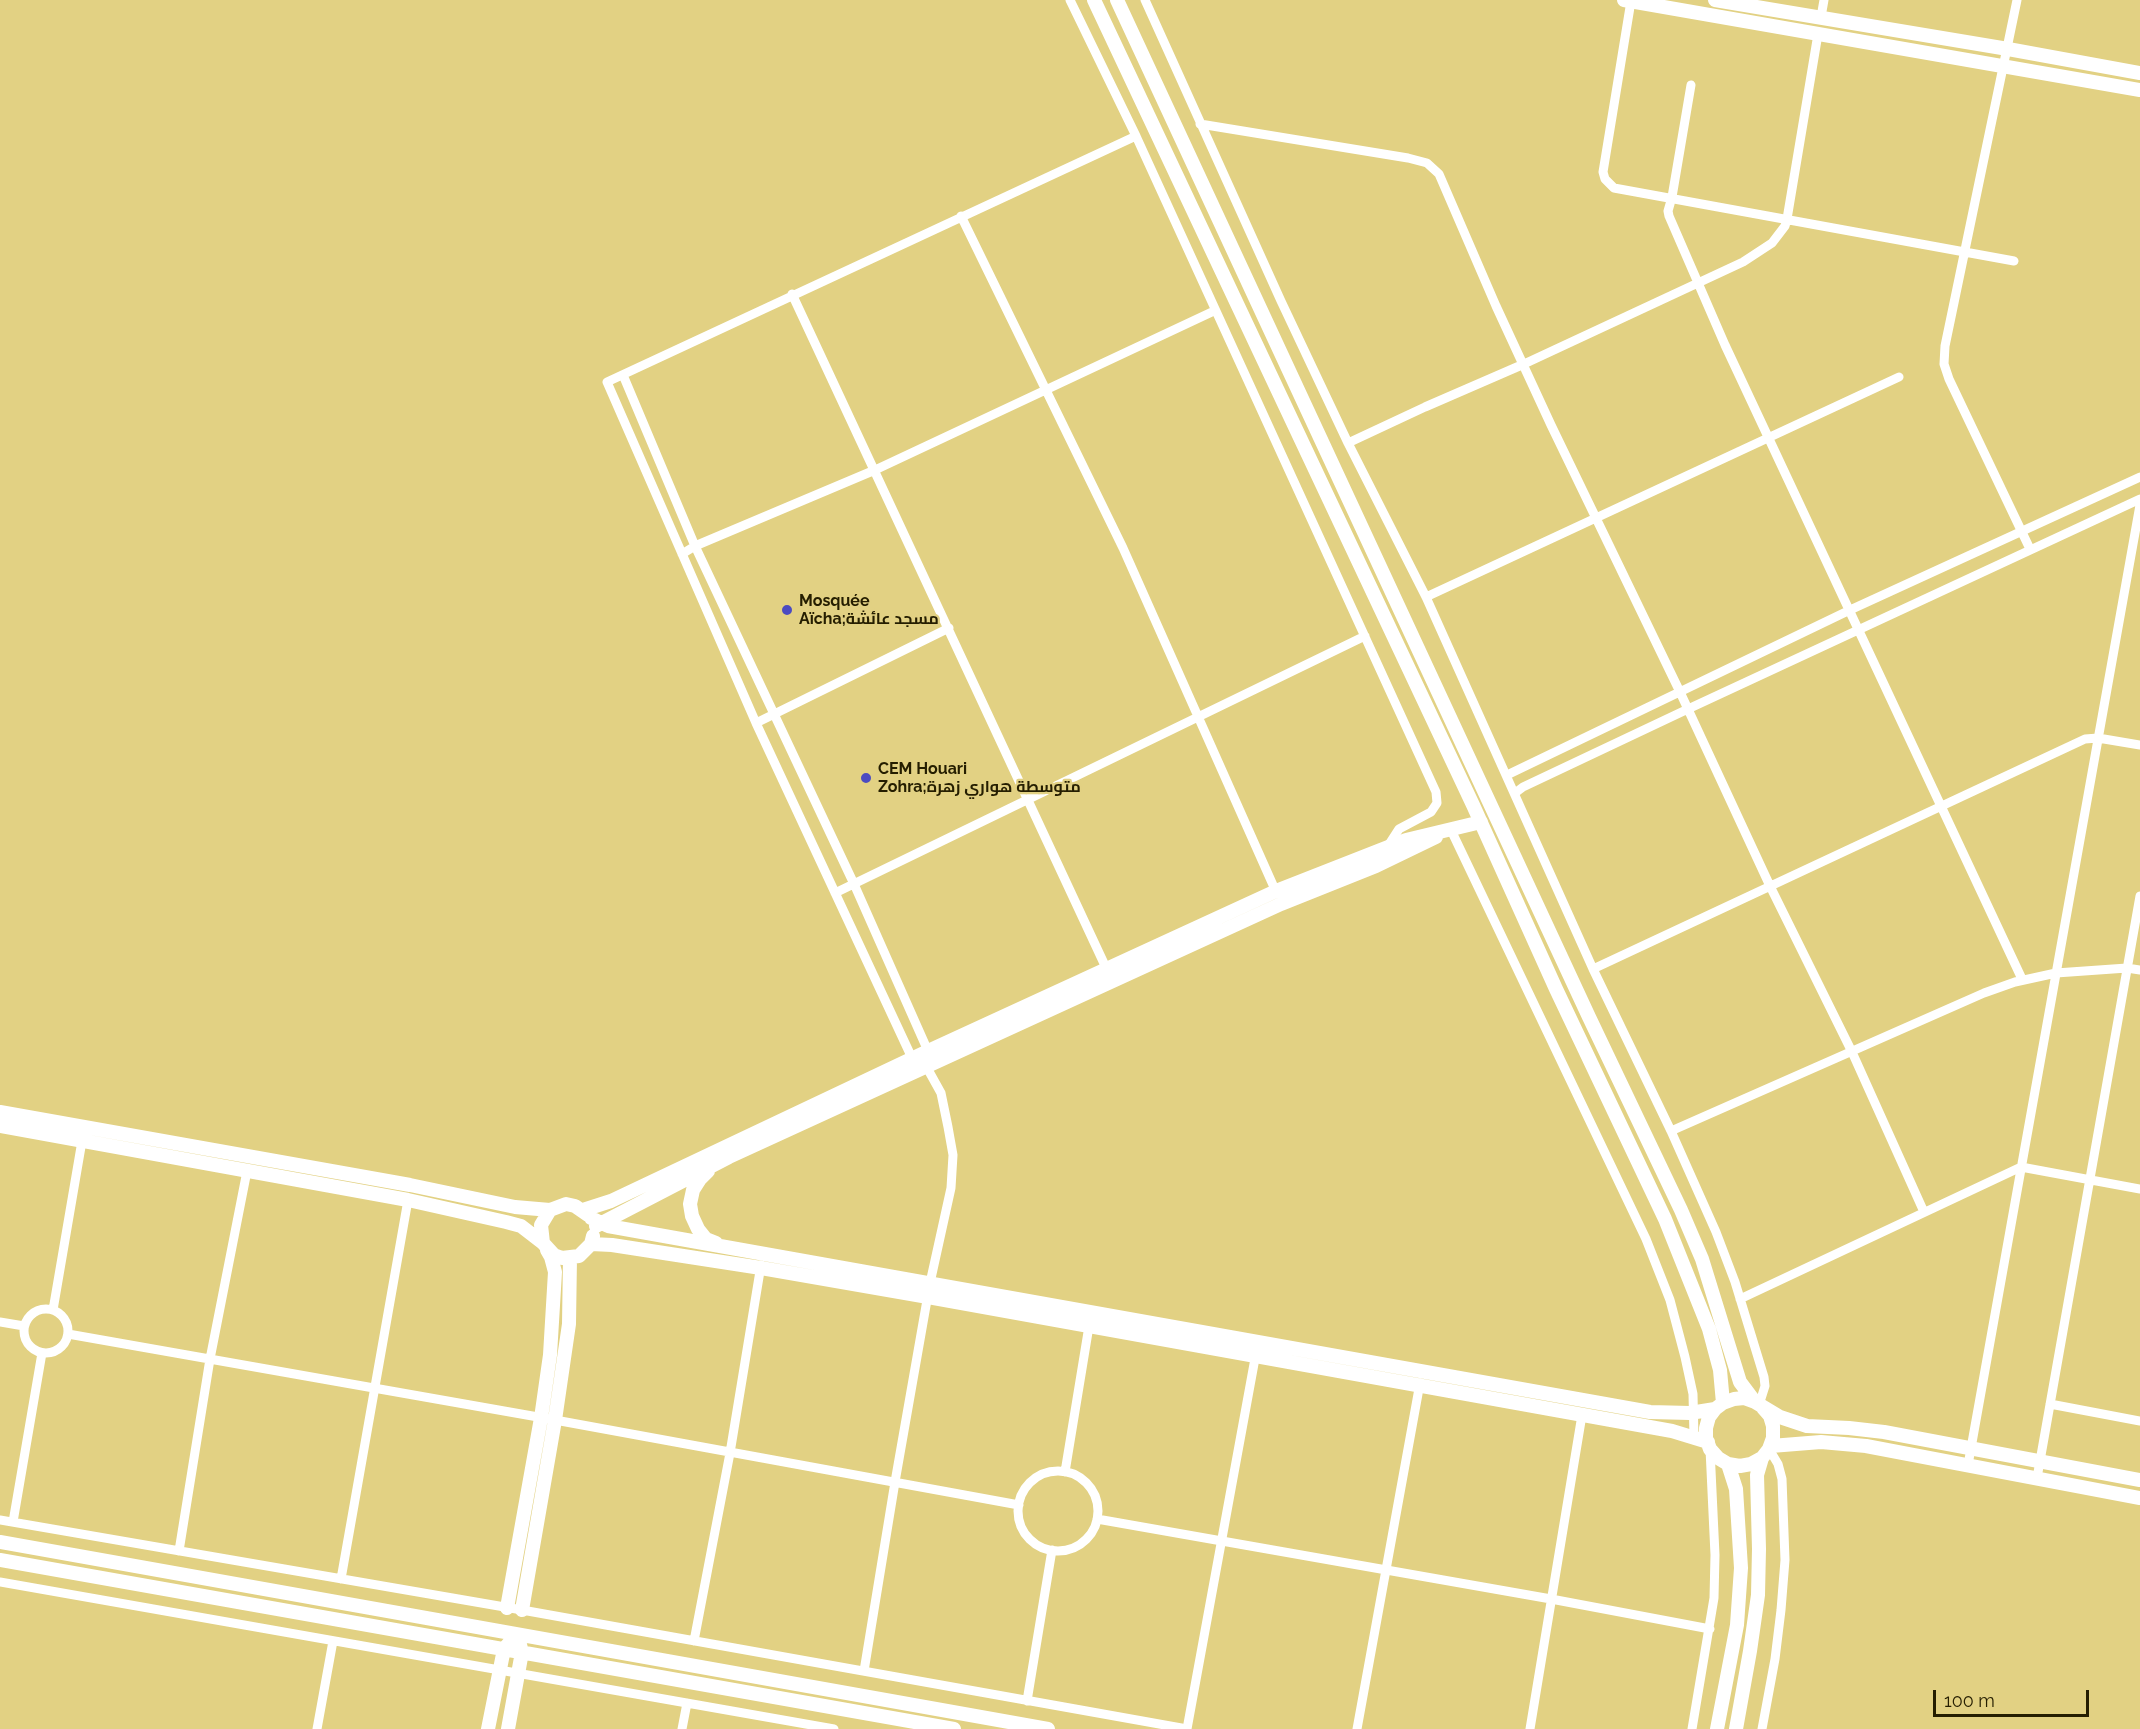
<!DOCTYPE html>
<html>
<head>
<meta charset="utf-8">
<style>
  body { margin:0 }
  #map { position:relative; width:2140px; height:1729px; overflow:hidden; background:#e2d183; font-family:Raleway,sans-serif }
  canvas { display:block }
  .scale { position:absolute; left:1933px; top:1690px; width:156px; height:27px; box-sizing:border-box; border:3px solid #251e00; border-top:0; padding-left:8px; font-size:18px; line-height:21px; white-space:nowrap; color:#251e00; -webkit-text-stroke:4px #e2d183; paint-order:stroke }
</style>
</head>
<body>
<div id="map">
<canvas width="2140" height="1729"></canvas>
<div class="scale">100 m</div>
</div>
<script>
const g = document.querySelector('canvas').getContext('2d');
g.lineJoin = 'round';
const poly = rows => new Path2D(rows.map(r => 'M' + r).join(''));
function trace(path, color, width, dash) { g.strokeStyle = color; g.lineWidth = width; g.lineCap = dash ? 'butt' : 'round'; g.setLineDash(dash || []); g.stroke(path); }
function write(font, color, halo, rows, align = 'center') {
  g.font = font + ' Raleway,Cairo,sans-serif'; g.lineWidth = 4.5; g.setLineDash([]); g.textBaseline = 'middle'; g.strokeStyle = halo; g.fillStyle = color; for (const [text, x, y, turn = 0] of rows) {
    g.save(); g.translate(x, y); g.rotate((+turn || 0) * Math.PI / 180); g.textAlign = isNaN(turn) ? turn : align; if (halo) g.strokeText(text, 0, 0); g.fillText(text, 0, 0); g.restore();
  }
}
trace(poly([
  [1070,0,1136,136,1436,792,1437,803,1431,812,1399,829,1388,846],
  [1145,0,1281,301,1348,443,1426,597,1593,969,1671,1131,1716,1232,1735,1282,1764,1377,1765,1386,1759,1405],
  [2017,0,1945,346,1944,364,1949,379,2030,549],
  [1631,1,1603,172,1605,179,1614,188,2014,261],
  [1821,17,1824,0],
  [1691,85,1672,197,1668,211,1669,216,1725,345,2022,979],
  [1200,124,1408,158,1427,163,1439,174,1496,306,1551,425,1680,692,1770,886,1852,1052,1924,1212],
  [961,216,1123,548,1277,894],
  [792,294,1108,972],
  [623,375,695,546,854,884,928,1051,927,1056],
  [1348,443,1425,407,1524,364,1743,262,1772,243,1785,226,1787,219,1818,34],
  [682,554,695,546,875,470,1214,311],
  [1426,597,1899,377],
  [756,723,949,628],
  [1507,775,1850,610,2140,477],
  [1515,793,1523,787,1688,709,2140,499],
  [1451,830,1646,1239,1670,1300,1685,1357,1693,1394,1694,1438],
  [835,893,1365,636],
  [1593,969,2085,739,2098,738,2140,745],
  [915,1060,912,1058,756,723,607,382,1136,136],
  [1671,1131,1984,993,2015,982,2056,973,2127,968,2140,970],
  [1740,1299,2021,1167,2140,1189],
  '24 1331a22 22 0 1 1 44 0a22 22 0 1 1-44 0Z',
  [53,1310,82,1141],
  [0,1322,24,1326],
  [68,1334,555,1420,1019,1505],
  [2050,1404,2140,1421],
  [1968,1465,2140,505],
  '1018 1511a40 40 0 1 1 80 0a40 40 0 1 1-80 0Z',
  [1065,1472,1090,1320],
  [2037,1478,2140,896],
  [1097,1519,1551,1599,1710,1629],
  [0,1520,522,1610,1187,1729],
  [13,1522,42,1353],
  [179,1551,210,1359,247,1171],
  [341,1579,408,1200],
  [0,1582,834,1729],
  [694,1641,730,1453,761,1265],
  [864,1671,895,1482,930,1283,951,1188,953,1155,948,1127,941,1093,926,1066],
  [1027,1701,1052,1550],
  [317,1729,333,1641],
  [682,1729,687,1703],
  [1187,1729,1256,1353],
  [1357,1729,1420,1383],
  [1530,1729,1582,1415],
  [1692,1729,1714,1598,1715,1555,1710,1449],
  [1762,1729,1775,1659,1781,1610,1785,1560,1782,1479,1778,1464,1769,1449]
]), '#fff', 9);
trace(poly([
  [1094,0,1473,805,1556,989,1665,1219,1709,1329,1720,1370,1723,1403],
  [1117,0,1589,1017,1681,1210,1702,1259,1740,1382,1755,1402],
  [1624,0,2140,90],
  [1715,0,2008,49,2140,73],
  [0,1112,410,1185,515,1207,550,1210],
  [0,1126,408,1200,506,1222,521,1226,543,1243,554,1255,562,1258,579,1256,591,1244,593,1236],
  [708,1171,700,1179,693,1190,690,1204,692,1216,698,1229,706,1239,716,1243],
  [583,1210,611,1201,928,1051,1276,891,1406,840,1481,822],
  [591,1218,608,1226,1650,1412,1690,1413,1715,1409],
  [596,1226,729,1157,1281,904,1376,866,1436,837],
  [543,1243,541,1225,550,1210,566,1204,575,1206,588,1215],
  [591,1244,612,1245,761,1268,928,1297,1672,1431,1708,1442],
  [1763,1408,1770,1416,1773,1426,1773,1438,1769,1449,1762,1458,1751,1464,1740,1466,1728,1464,1718,1458,1710,1449,1706,1438,1706,1428,1709,1417,1715,1409,1723,1403,1734,1399,1744,1398,1755,1402,1780,1417,1807,1426,1849,1428,1884,1432,2140,1480],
  [1771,1446,1821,1442,1866,1446,2140,1498],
  [0,1542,1048,1729],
  [0,1560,954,1729],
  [507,1608,541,1418,550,1355,555,1272,551,1257,547,1250],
  [522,1610,555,1420,569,1324,570,1258],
  [488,1729,504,1649,510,1642],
  [508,1729,522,1652,520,1645],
  [1717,1729,1737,1625,1741,1568,1736,1489,1728,1464],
  [1736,1729,1750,1651,1758,1595,1759,1549,1757,1475,1762,1458]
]), '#fff', 14);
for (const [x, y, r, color] of [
  [787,610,6,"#4b4bc1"],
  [866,778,6,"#4b4bc1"]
]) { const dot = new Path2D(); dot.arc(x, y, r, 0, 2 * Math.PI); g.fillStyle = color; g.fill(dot); trace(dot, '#e2d183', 2); }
write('bold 16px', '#251e00', '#e2d183', [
  ["Mosquée",799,601],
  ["Aïcha;مسجد عائشة",799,619],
  ["CEM Houari",878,769],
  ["Zohra;متوسطة هواري زهرة",878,787]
], 'left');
</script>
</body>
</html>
